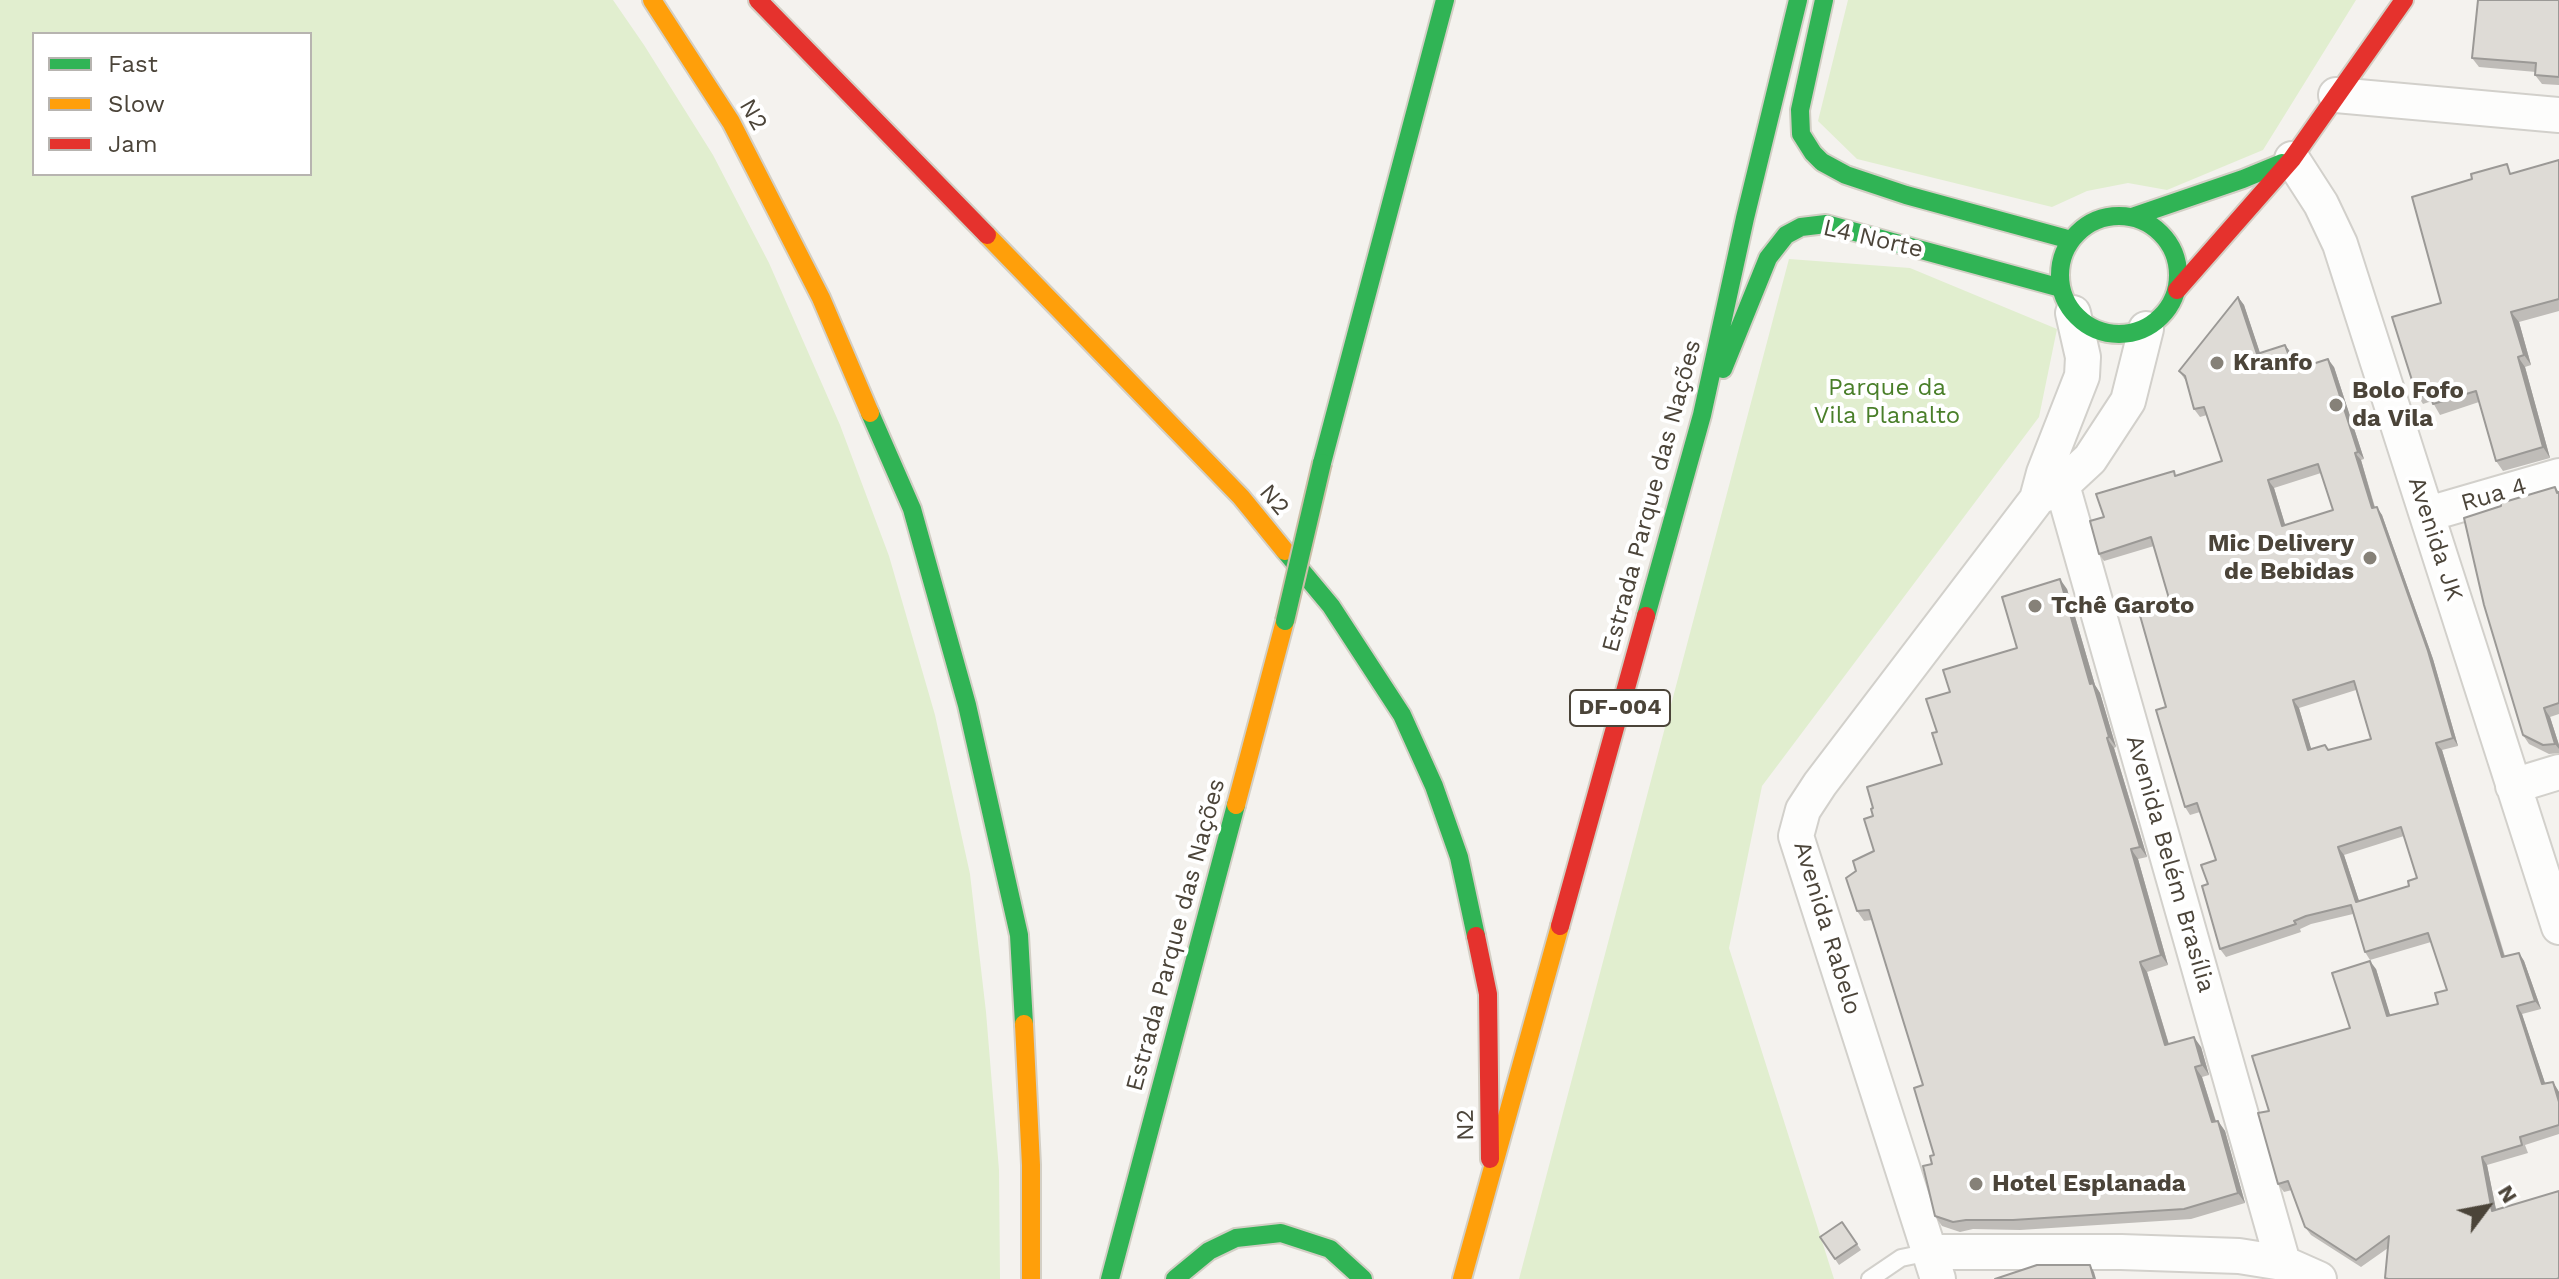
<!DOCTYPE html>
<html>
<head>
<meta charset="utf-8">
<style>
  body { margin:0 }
  #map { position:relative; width:2559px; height:1279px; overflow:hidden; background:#f4f2ee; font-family:"Work Sans",sans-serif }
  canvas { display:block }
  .legend { position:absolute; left:32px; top:32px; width:280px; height:144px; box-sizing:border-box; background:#fff; border:2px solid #b7b4b0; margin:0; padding:10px 14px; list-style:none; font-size:24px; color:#4b4439 }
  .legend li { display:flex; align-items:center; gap:16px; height:40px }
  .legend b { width:40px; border:2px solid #b7b4b0 }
  .north { position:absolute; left:2447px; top:1167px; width:80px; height:80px; -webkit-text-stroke:6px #fff; paint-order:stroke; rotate:58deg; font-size:22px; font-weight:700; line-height:32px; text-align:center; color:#4b4439 }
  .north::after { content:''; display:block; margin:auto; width:28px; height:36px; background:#4b4439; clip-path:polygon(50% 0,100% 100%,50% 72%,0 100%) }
</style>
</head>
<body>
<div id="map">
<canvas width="2559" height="1279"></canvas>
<ul class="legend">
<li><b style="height:10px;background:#30b455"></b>Fast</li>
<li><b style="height:10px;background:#ff9f0a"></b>Slow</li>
<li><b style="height:10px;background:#e5322d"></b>Jam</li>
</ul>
<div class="north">N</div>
</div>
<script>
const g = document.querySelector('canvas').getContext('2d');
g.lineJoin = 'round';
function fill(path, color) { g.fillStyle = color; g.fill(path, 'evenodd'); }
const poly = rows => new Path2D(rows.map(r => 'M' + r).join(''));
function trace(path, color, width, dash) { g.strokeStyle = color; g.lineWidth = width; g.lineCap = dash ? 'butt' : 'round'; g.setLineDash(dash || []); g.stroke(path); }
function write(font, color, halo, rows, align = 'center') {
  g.font = font + ' "Work Sans",sans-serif'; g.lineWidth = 8; g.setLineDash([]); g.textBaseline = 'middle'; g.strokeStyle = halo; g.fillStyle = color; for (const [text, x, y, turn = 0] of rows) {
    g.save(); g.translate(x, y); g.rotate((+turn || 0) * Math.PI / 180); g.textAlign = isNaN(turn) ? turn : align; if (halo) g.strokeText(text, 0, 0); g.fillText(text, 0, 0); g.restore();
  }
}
fill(poly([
  [0,0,613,0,644,45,713,155,769,263,840,425,889,556,935,715,970,874,986,1012,999,1170,1000,1279,0,1279],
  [34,34,310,34,310,174,34,174],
  [1848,0,2356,0,2263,150,2167,190,2128,183,2087,191,2052,207,1857,159,1818,121],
  [1789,259,1910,268,2057,329,2039,417,1762,786,1729,948,1834,1279,1519,1279]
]), '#e1eecf');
const lane = poly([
  [1870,1279,1901,1258,1930,1252]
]);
const street = poly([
  [2336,95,2559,115],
  [2292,159,2321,204,2340,244,2559,927],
  [2044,473,2062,485,2283,1263],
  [2044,495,2062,485,2090,459,2128,401,2146,329],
  [2428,514,2559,476],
  [2513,786,2559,772],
  [1930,1252,2121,1252,2239,1256,2283,1263,2319,1279],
  [1938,1279,1796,836,1803,810,1820,784,2037,499,2044,473,2082,376,2083,357,2073,313]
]);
const fast = poly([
  [1824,0,1800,110,1801,134,1813,153,1822,162,1846,175,1906,195,2071,240],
  '2060 275a59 59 0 1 1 118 0a59 59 0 1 1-118 0Z',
  [2132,217,2243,179,2282,163],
  [1723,369,1768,258,1786,235,1801,227,1826,224,2061,288],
  [870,413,912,509,967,705,1019,935,1024,1024],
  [1322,463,1445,0],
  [1285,551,1331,606,1402,715,1434,786,1459,857,1476,936],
  [1646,616,1702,415,1745,218,1798,0],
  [1110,1279,1236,805],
  [1175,1279,1209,1251,1236,1238,1281,1233,1330,1249,1363,1279]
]);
const slow = poly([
  [652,0,731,122,821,298,870,413],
  [987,235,1241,497,1285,551],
  [1236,805,1285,621],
  [1024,1024,1031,1165,1031,1279],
  [1462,1279,1560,926]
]);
const jam = poly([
  [758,0,987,235],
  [2177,290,2292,159,2404,0],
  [1560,926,1646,616],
  [1476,936,1488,994,1490,1159]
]);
trace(lane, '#d2d0cb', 20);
trace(street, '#d2d0cb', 38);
trace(fast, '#d3cfc5', 22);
trace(slow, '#d3cfc5', 22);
trace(jam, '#d3cfc5', 22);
trace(lane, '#fdfdfc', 16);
trace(street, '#fdfdfc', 34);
trace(fast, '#30b455', 18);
trace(slow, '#ff9f0a', 18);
trace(jam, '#e5322d', 18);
const fastBridge = poly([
  [1285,621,1322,463]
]);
trace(fastBridge, '#ccbfa9', 22, []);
trace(fastBridge, '#30b455', 18);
fill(poly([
  [2559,0,2559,85,2542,84,2535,75,2536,72,2479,67,2472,58],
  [2559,160,2559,311,2519,322,2531,365,2525,367,2550,458,2503,471,2496,461,2479,402,2440,415,2432,401,2423,404,2416,393,2441,303,2513,173],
  [2238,297,2244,305,2260,353,2285,345,2291,353,2296,369,2334,367,2364,459,2361,460,2375,507,2382,515,2433,659,2458,746,2442,750,2505,956,2519,953,2524,961,2541,1009,2522,1014,2545,1083,2553,1082,2559,1092,2559,1134,2525,1145,2528,1153,2487,1165,2496,1210,2559,1191,2559,1279,2386,1279,2388,1248,2361,1267,2311,1235,2305,1227,2292,1190,2284,1192,2278,1184,2269,1111,2350,1028,2376,969,2390,1016,2438,1004,2447,990,2431,942,2370,960,2365,952,2353,914,2311,924,2300,929,2301,932,2226,957,2220,949,2208,884,2216,860,2200,812,2190,815,2185,807,2166,707,2170,602,2154,546,2104,561,2099,554,2104,517,2177,476,2222,461,2207,415,2200,417,2194,409,2186,381,2179,371],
  [2321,473,2333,510,2285,525,2274,488],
  [2356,690,2371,739,2328,750,2311,749,2299,708],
  [2404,836,2417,878,2409,886,2359,901,2344,855],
  [2555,487,2559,492,2559,714,2550,717,2559,745,2559,753,2549,754,2529,744,2523,735,2501,506],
  [2067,589,2095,685,2100,693,2116,747,2114,748,2147,857,2138,859,2168,965,2147,972,2169,1044,2201,1047,2209,1075,2202,1077,2216,1121,2218,1121,2225,1131,2245,1203,2191,1219,2020,1230,1973,1229,1960,1232,1942,1226,1935,1216,1932,1164,1934,1155,1923,1085,1872,920,1864,921,1857,911,1856,871,1874,851,1873,816,1942,764,1937,732,1950,692,2017,648],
  [1842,1222,1861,1250,1839,1265,1820,1237]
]), '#bfbcb8');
fill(poly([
  [2238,297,2244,305,2263,362,2257,354],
  [2511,312,2519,322,2531,365,2524,355],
  [2285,345,2291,353,2299,378,2294,370],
  [2518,357,2525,367,2550,458,2543,447],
  [2328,359,2334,367,2364,459,2358,452],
  [2355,453,2361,460,2377,516,2372,508],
  [2268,480,2274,488,2288,534,2282,526],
  [2377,507,2382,515,2433,659,2458,746,2453,738],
  [2060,579,2067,589,2095,685,2100,693,2116,747,2109,737,2090,684],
  [2293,700,2299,708,2314,758,2308,750],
  [2544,708,2550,717,2559,745,2559,749,2555,744],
  [2107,738,2114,748,2147,857,2140,847],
  [2436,743,2442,750,2507,965,2502,957],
  [2338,847,2344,855,2362,910,2356,902],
  [2131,849,2138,859,2168,965,2161,955],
  [2519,953,2524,961,2541,1009,2535,1001],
  [2370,961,2376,969,2393,1024,2387,1016],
  [2140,962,2147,972,2172,1055,2165,1045],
  [2517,1006,2522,1014,2548,1092,2542,1084],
  [2194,1037,2201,1047,2209,1075,2202,1065],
  [2195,1067,2202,1077,2219,1132,2212,1122],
  [2553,1082,2559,1092,2559,1102],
  [2218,1121,2225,1131,2245,1203,2238,1193],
  [2482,1157,2487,1165,2498,1219,2492,1211],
  [2090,1265,2094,1272,2096,1279,2094,1279]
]), '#9b9996');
const building = poly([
  [2478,0,2559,0,2559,77,2535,75,2536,63,2472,58,2478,0],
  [2559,160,2559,299,2511,312,2524,355,2518,357,2543,447,2496,461,2476,391,2433,404,2429,390,2416,393,2392,317,2441,303,2412,197,2472,179,2471,174,2507,164,2510,174,2559,160],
  [2238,297,2257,354,2285,345,2294,370,2328,359,2358,452,2355,453,2372,508,2377,507,2428,651,2453,738,2436,743,2502,957,2519,953,2535,1001,2517,1006,2542,1084,2553,1082,2559,1102,2559,1125,2520,1137,2522,1145,2482,1157,2492,1211,2559,1191,2559,1278,2557,1279,2388,1279,2385,1278,2389,1236,2356,1260,2305,1227,2288,1181,2278,1184,2258,1113,2269,1111,2252,1056,2350,1028,2332,973,2370,961,2387,1016,2438,1004,2435,993,2447,990,2428,933,2365,952,2351,905,2306,916,2294,921,2296,924,2220,949,2202,886,2208,884,2201,865,2216,860,2197,803,2185,807,2156,710,2166,707,2139,612,2170,602,2151,537,2099,554,2090,521,2104,517,2096,494,2174,471,2175,476,2222,461,2204,407,2194,409,2185,376,2179,371,2238,297],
  [2318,464,2333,510,2282,526,2268,480,2318,464],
  [2354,681,2371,739,2328,750,2325,745,2308,750,2293,700,2354,681],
  [2401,827,2417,878,2408,881,2409,886,2356,902,2338,847,2401,827],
  [2555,487,2557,493,2559,492,2559,703,2544,708,2555,744,2543,745,2523,735,2484,605,2464,518,2501,506,2501,503,2555,487],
  [2060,579,2090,684,2093,683,2109,737,2107,738,2140,847,2131,849,2161,955,2140,962,2165,1045,2194,1037,2202,1065,2195,1067,2212,1122,2218,1121,2238,1193,2184,1209,2013,1220,1966,1220,1953,1222,1935,1216,1923,1166,1932,1164,1930,1156,1934,1155,1914,1088,1923,1085,1869,910,1857,911,1846,878,1856,871,1853,861,1874,851,1864,819,1873,816,1871,809,1873,808,1867,787,1942,764,1932,733,1937,732,1926,699,1950,692,1943,670,2017,648,2002,597,2060,579],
  [1842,1222,1857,1244,1835,1259,1820,1237,1842,1222],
  [2037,1265,2090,1265,2094,1279,1995,1279,2037,1265]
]);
fill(building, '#dedbd6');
trace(building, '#9b9996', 2);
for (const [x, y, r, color] of [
  [2217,363,8,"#868178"],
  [2336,405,8,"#868178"],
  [2370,558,8,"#868178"],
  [2035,606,8,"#868178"],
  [1976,1184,8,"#868178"]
]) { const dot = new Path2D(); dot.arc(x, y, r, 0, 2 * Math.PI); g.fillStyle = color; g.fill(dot); trace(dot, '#fff', 3); }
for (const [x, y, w] of [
  [1620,708,100]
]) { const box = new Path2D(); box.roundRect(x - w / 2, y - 18, w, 36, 6); g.fillStyle = '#fff'; g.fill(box); trace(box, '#4b4439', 2); }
write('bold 22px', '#4b4439', null, [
  ["DF-004",1620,708]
]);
write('24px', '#4b4439', '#fff', [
  ["N2",753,115,60],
  ["L4 Norte",1873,239,13],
  ["Rua 4",2494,495,-16],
  ["Estrada Parque das Nações",1652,496,-75],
  ["N2",1274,500,50],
  ["Avenida JK",2435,539,72],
  ["Avenida Belém Brasília",2170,864,74],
  ["Avenida Rabelo",1827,928,73],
  ["Estrada Parque das Nações",1176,935,-75],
  ["N2",1466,1125,-91]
]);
write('bold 24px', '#4b4439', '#fff', [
  ["Kranfo",2233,363],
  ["Bolo Fofo",2352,391],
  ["da Vila",2352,419],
  ["Mic Delivery",2354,544,"right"],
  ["de Bebidas",2354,572,"right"],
  ["Tchê Garoto",2051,606],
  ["Hotel Esplanada",1992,1184]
], 'left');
write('24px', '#4a7f2a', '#fff', [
  ["Parque da",1887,388],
  ["Vila Planalto",1887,416]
]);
</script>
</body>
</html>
